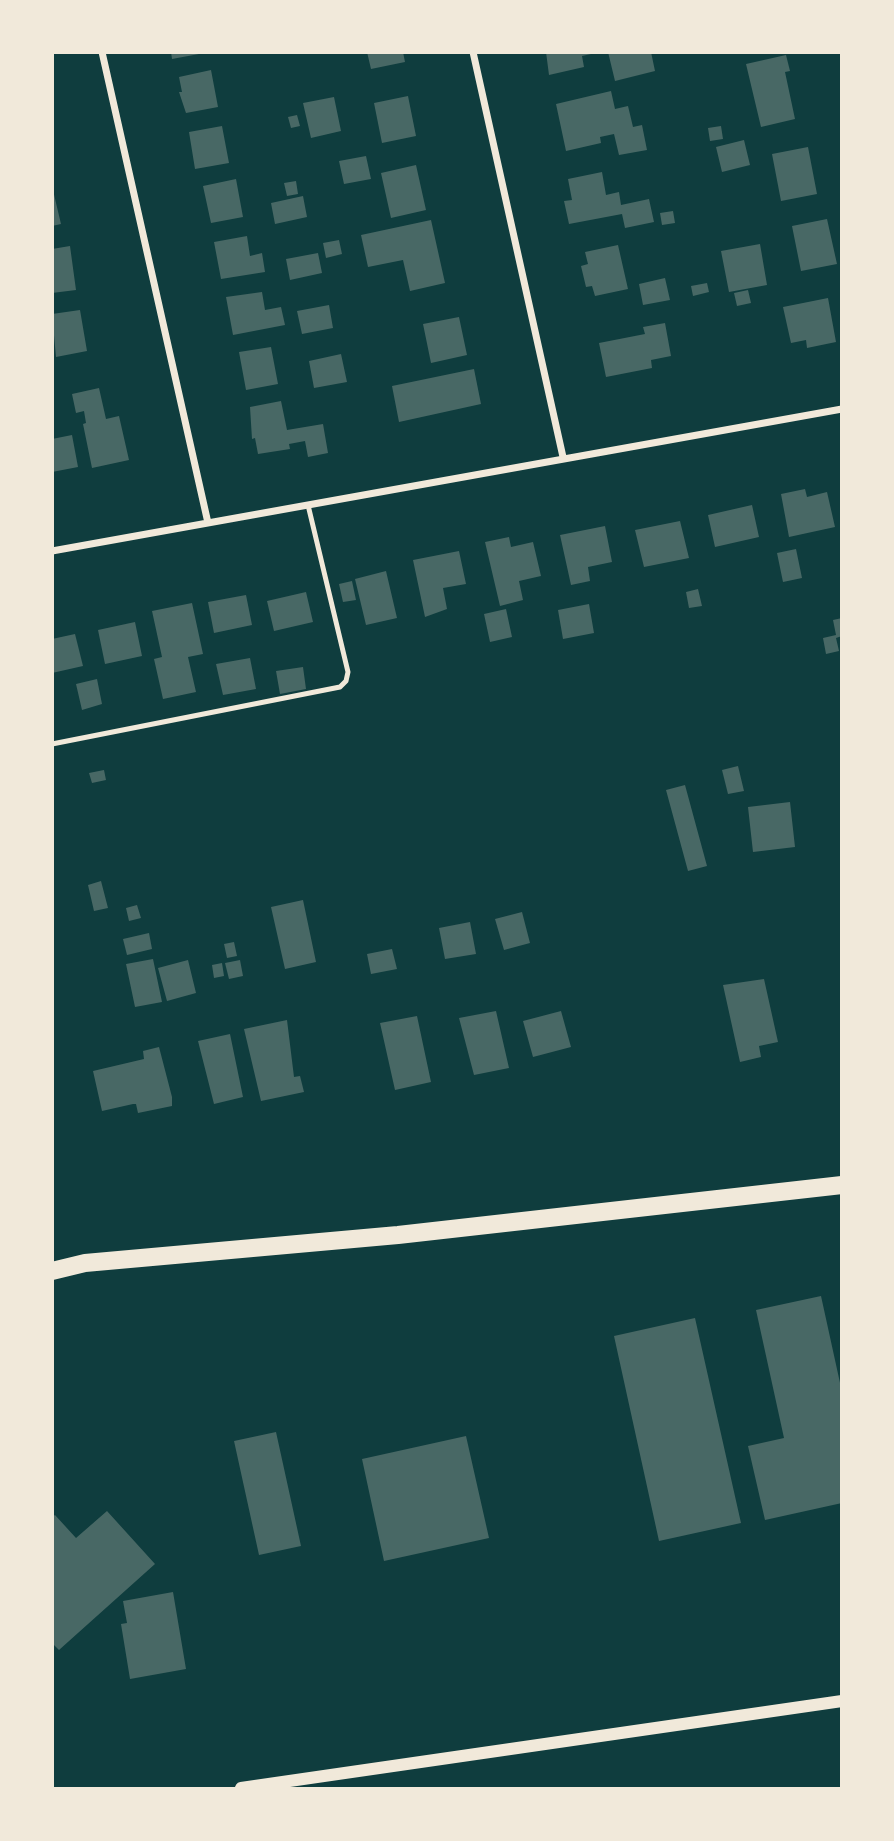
<!DOCTYPE html>
<style>
body{margin:0}
#map{position:relative;width:894px;height:1841px;overflow:hidden;background:#0f3d3e;font-family:Cabin,sans-serif}
canvas{display:block}
.frame{position:absolute;inset:0;border:54px solid #f1e9da;pointer-events:none}
</style>
<div id="map">
<canvas width="894" height="1841"></canvas>
<div class="frame"></div>
</div>
<script>
const g = document.querySelector('canvas').getContext('2d');
g.lineJoin = 'round';
function fillPath(path, color) {
  g.fillStyle = color;
  g.fill(path, 'evenodd');
}
function poly(rows) {
  const path = new Path2D();
  for (const r of rows) {
    path.moveTo(r[0], r[1]);
    for (let i = 2; i < r.length; i += 2) path.lineTo(r[i], r[i + 1]);
  }
  return path;
}
function strokePath(path, color, width, dash) {
  g.strokeStyle = color;
  g.lineWidth = width;
  g.lineCap = dash ? 'butt' : 'round';
  g.setLineDash(dash || []);
  g.stroke(path);
}
fillPath(poly([
 [171,52,198,52,199,54,172,59],
 [367,52,403,52,405,62,371,69],
 [546,52,591,52,591,54,582,56,584,67,549,75],
 [608,52,651,52,655,71,615,81],
 [786,55,790,71,785,72,795,119,761,127,746,64],
 [211,70,218,107,186,113,179,92,182,92,179,77],
 [611,91,615,109,628,106,633,127,642,125,647,150,619,155,614,134,600,137,601,143,566,151,556,104],
 [408,96,416,136,382,143,374,103],
 [334,97,341,131,311,138,303,103],
 [297,115,300,126,291,128,288,117],
 [222,126,229,163,195,169,189,132],
 [721,126,723,139,710,141,708,128],
 [744,140,750,165,722,172,716,147],
 [808,147,817,194,781,201,772,154],
 [366,156,371,179,344,184,339,161],
 [416,165,426,210,391,218,381,173],
 [602,172,606,195,619,192,621,205,649,199,654,222,625,228,622,214,569,224,564,201,572,200,568,179],
 [236,179,243,217,211,223,203,186],
 [296,181,298,194,287,196,284,183],
 [52,186,61,224,52,226],
 [303,196,307,217,275,224,271,203],
 [673,211,675,223,662,225,660,213],
 [827,219,837,264,801,271,792,226],
 [431,220,445,283,410,291,403,260,368,267,361,235],
 [247,236,250,256,262,253,265,272,221,279,214,242],
 [339,240,342,254,326,258,323,243],
 [760,244,767,285,729,292,721,251],
 [618,245,628,289,595,296,592,286,586,287,581,266,588,264,585,252],
 [70,246,76,290,52,293,52,249],
 [318,253,322,273,290,280,286,259],
 [665,278,670,300,643,305,639,284],
 [707,283,709,292,693,296,691,286],
 [748,290,751,303,737,306,734,293],
 [262,292,265,310,281,307,285,325,233,335,226,297],
 [828,298,836,342,807,348,806,340,791,343,783,307],
 [329,305,333,328,302,334,297,311],
 [80,310,87,351,56,357,52,314],
 [459,317,467,355,431,363,423,324],
 [665,323,671,356,651,360,652,368,606,377,599,343,645,334,643,327],
 [271,347,278,384,246,390,239,352],
 [341,354,347,382,314,388,309,361],
 [474,369,481,404,399,422,392,386],
 [99,388,106,419,119,416,129,460,92,468,83,424,86,423,84,411,76,413,72,394],
 [281,401,287,430,323,424,328,453,308,457,305,441,289,444,290,449,258,454,255,438,252,439,250,407],
 [72,435,78,467,52,472,52,439],
 [805,489,807,497,827,492,835,527,789,537,781,494],
 [752,505,759,537,715,547,708,515],
 [680,521,689,558,644,567,635,530],
 [605,526,612,562,588,567,590,581,571,585,560,535],
 [509,537,511,547,533,542,541,576,519,581,523,600,500,606,485,542],
 [796,549,802,578,783,582,777,553],
 [459,551,466,584,443,588,447,609,425,617,413,560],
 [386,571,397,618,366,625,355,579],
 [352,581,356,600,343,602,339,584],
 [698,589,702,606,689,608,686,592],
 [306,592,313,622,274,631,267,601],
 [246,595,252,625,214,633,208,602],
 [192,603,203,654,188,657,196,692,163,699,154,659,162,657,152,611],
 [589,604,594,633,563,639,558,610],
 [506,609,512,637,490,642,484,614],
 [842,618,842,636,836,638,839,651,826,654,823,638,836,635,833,620],
 [135,622,142,656,105,664,98,630],
 [75,634,83,666,52,673,52,639],
 [250,658,256,689,223,695,216,664],
 [303,667,306,689,280,694,276,671],
 [97,679,102,704,82,710,76,684],
 [738,766,744,791,728,794,722,770],
 [104,770,106,780,92,783,89,773],
 [685,785,707,866,688,871,666,790],
 [790,802,795,847,753,852,748,807],
 [101,881,108,908,94,911,88,885],
 [303,900,316,962,285,969,271,907],
 [137,905,141,918,129,921,126,908],
 [522,912,530,943,504,950,495,919],
 [470,922,476,954,445,959,439,928],
 [149,933,152,949,127,955,123,939],
 [234,942,237,956,227,958,224,944],
 [392,949,397,969,371,974,367,954],
 [153,959,162,1002,135,1007,126,964],
 [188,960,196,993,167,1001,158,968],
 [240,960,243,976,229,979,225,963],
 [222,963,224,976,214,978,212,965],
 [764,979,778,1042,759,1046,761,1057,740,1062,723,985],
 [496,1011,509,1068,474,1075,459,1018],
 [561,1011,571,1047,533,1057,523,1021],
 [417,1016,431,1082,395,1090,380,1023],
 [287,1020,294,1077,300,1076,304,1092,261,1101,244,1029],
 [230,1034,243,1097,214,1104,198,1041],
 [159,1047,172,1097,172,1106,138,1113,136,1104,133,1104,102,1111,93,1071,144,1059,143,1051],
 [821,1296,842,1392,842,1503,765,1520,748,1446,784,1438,756,1310],
 [695,1318,741,1523,659,1541,614,1336],
 [276,1432,301,1546,259,1555,234,1441],
 [466,1436,489,1538,384,1561,362,1459],
 [107,1511,155,1564,59,1650,52,1643,52,1517,55,1515,76,1538],
 [173,1592,186,1669,130,1679,121,1624,127,1623,123,1601]
]), '#486865');
strokePath(poly([
 [52,744,340,687,346,681,348,672,308,505]
]), '#f1e9da', 5);
strokePath(poly([
 [102,52,208,523],
 [473,52,563,457],
 [52,551,842,409]
]), '#f1e9da', 7);
strokePath(poly([
 [241,1788,842,1701]
]), '#f1e9da', 12);
strokePath(poly([
 [52,1271,85,1263,398,1235,842,1185]
]), '#f1e9da', 18);
</script>
